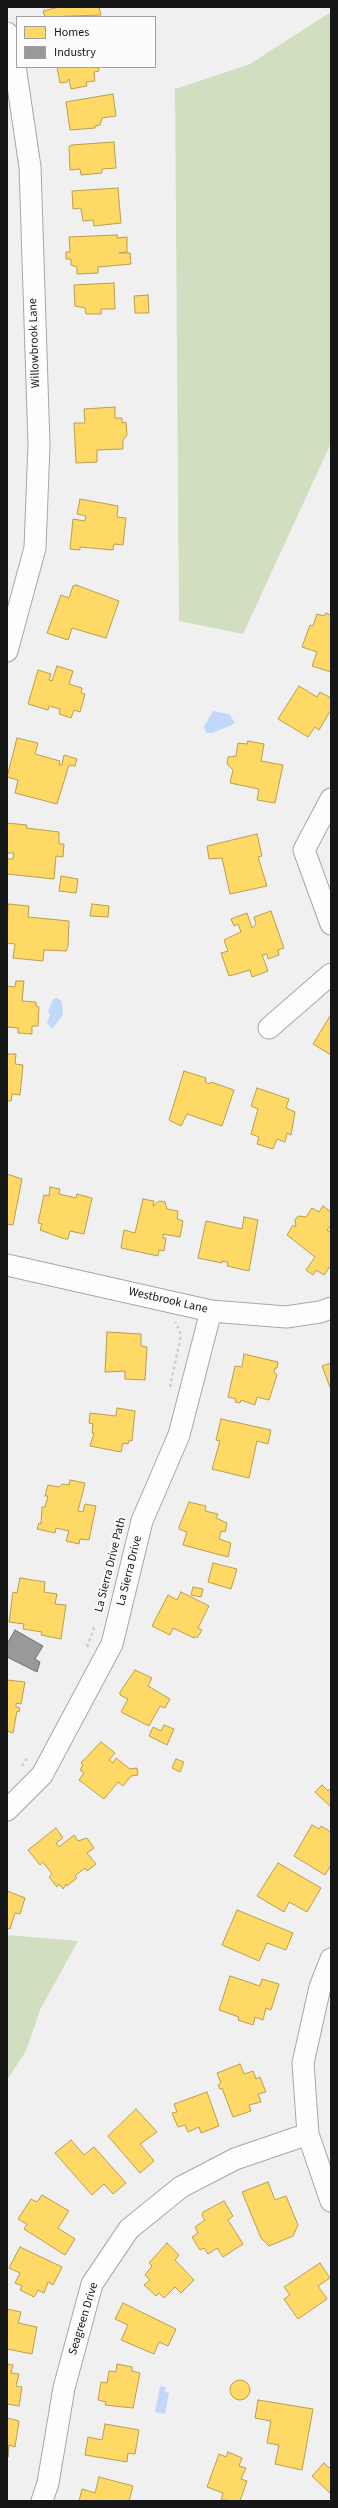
<!DOCTYPE html>
<style>
body{margin:0}
#map{position:relative;width:338px;height:2508px;overflow:hidden;background:#f0f0f0;font-family:"Source Sans 3",sans-serif}
canvas{display:block}
.frame{position:absolute;inset:0;border:8px solid #151616;pointer-events:none}
.legend{position:absolute;left:16px;top:16px;width:140px;height:52px;box-sizing:border-box;background:#fcfcff;border:1px solid #a0a0a2;margin:0;padding:5px 7px;list-style:none;font-size:12px;color:#151616}
.legend li{display:flex;align-items:center;gap:8px;height:20px}
.legend b{width:20px;border:1px solid #a0a0a2}
</style>
<div id="map">
<canvas width="338" height="2508"></canvas>
<div class="frame"></div>
<ul class="legend">
<li><b style="height:11px;background:#ffd966"></b>Homes</li>
<li><b style="height:11px;background:#999"></b>Industry</li>
</ul>
</div>
<script>
const g = document.querySelector('canvas').getContext('2d');
g.lineJoin = 'round';
function fillPath(path, color) {
  g.fillStyle = color;
  g.fill(path, 'evenodd');
}
function poly(rows) {
  const path = new Path2D();
  for (const r of rows) {
    if (r.length === 3) {
      path.moveTo(r[0] + r[2], r[1]);
      path.arc(r[0], r[1], r[2], 0, 2 * Math.PI);
      continue;
    }
    path.moveTo(r[0], r[1]);
    for (let i = 2; i < r.length; i += 2) path.lineTo(r[i], r[i + 1]);
  }
  return path;
}
function strokePath(path, color, width, dash) {
  g.strokeStyle = color;
  g.lineWidth = width;
  g.lineCap = dash ? 'butt' : 'round';
  g.setLineDash(dash || []);
  g.stroke(path);
}
function drawText(font, color, halo, rows, align = 'center') {
  g.font = font + ' "Source Sans 3",sans-serif';
  g.lineWidth = 4;
  g.setLineDash([]);
  g.textBaseline = 'middle';
  g.strokeStyle = halo;
  g.fillStyle = color;
  for (const [text, x, y, turn = 0] of rows) {
    g.save();
    g.translate(x, y);
    g.rotate((+turn || 0) * Math.PI / 180);
    g.textAlign = isNaN(turn) ? turn : align;
    if (halo) g.strokeText(text, 0, 0);
    g.fillText(text, 0, 0);
    g.restore();
  }
}
fillPath(poly([
 [331,12,331,443,243,634,179,621,175,89,250,64],
 [7,1935,78,1941,40,2010,26,2051,7,2080]
]), '#d1dfc0');
fillPath(poly([
 [213,711,229,714,234,721,234,724,212,733,206,733,204,727],
 [58,998,62,1002,63,1015,52,1029,47,1023,50,1015,48,1011,53,999],
 [160,2386,166,2387,165,2392,169,2393,165,2414,155,2412]
]), '#c2d8fa');
const homes = poly([
 [59,7,99,7,101,15,45,17,43,11,59,7],
 [57,67,98,67,99,71,94,72,95,81,86,82,87,86,71,89,69,79,67,82,60,83,57,67],
 [113,94,116,116,102,118,100,125,95,126,95,128,70,130,66,102,113,94],
 [114,142,116,168,102,169,102,173,81,175,80,169,70,170,69,147,71,145,114,142],
 [118,188,121,223,94,226,93,220,83,221,81,208,73,209,72,191,118,188],
 [117,235,117,238,127,237,127,252,119,253,130,253,131,264,98,267,98,273,77,274,77,267,71,265,71,259,66,259,66,252,70,252,69,237,117,235],
 [114,283,115,309,101,309,101,314,86,314,85,308,75,306,74,285,114,283],
 [148,295,149,313,135,313,134,296,148,295],
 [115,407,115,418,122,418,122,423,126,422,127,435,123,440,123,449,97,450,97,462,76,463,74,423,85,423,84,409,115,407],
 [80,499,118,506,117,517,126,518,123,545,114,544,113,550,80,547,80,550,70,549,73,519,85,521,86,516,77,514,80,499],
 [76,585,119,601,106,638,72,628,68,640,47,633,61,595,69,598,73,586,76,585],
 [326,613,331,615,331,672,312,666,317,652,302,647,310,625,313,626,317,614,324,616,326,613],
 [57,666,73,671,69,684,82,688,81,693,85,694,80,712,74,710,71,718,59,714,60,709,49,706,48,710,28,704,38,670,51,674,49,680,52,681,57,666],
 [299,686,317,697,320,692,331,698,331,710,319,730,315,727,308,737,278,719,299,686],
 [17,738,38,743,35,754,60,761,59,765,62,765,64,755,77,759,75,766,69,765,57,804,15,793,18,780,7,777,17,738],
 [248,741,264,744,261,761,283,765,275,803,257,800,259,789,230,783,233,770,227,764,228,757,236,756,238,743,247,744,248,741],
 [7,823,27,825,26,828,59,832,59,844,64,844,63,857,56,856,54,879,7,874,7,859,13,859,14,853,7,853,7,823],
 [257,834,262,856,258,857,267,886,230,894,222,858,209,859,207,846,257,834],
 [61,876,78,879,76,893,59,891,61,876],
 [8,904,29,906,28,917,69,921,68,946,66,951,44,950,43,961,13,958,15,944,7,943,8,904],
 [92,904,109,906,108,917,90,916,92,904],
 [271,911,284,948,278,950,279,955,268,959,267,954,262,955,268,971,252,977,250,970,229,976,221,953,228,951,224,940,241,932,238,924,234,926,231,919,247,913,252,928,256,924,254,917,271,911],
 [16,981,24,981,22,1001,36,1002,36,1006,39,1007,38,1026,32,1026,32,1034,18,1033,18,1028,7,1027,7,986,15,987,16,981],
 [330,1016,331,1017,331,1055,313,1044,330,1016],
 [7,1054,16,1054,15,1064,23,1065,20,1095,12,1094,11,1101,7,1101,7,1054],
 [184,1071,206,1078,205,1082,210,1084,211,1082,234,1090,222,1126,187,1114,181,1126,169,1120,184,1071],
 [257,1088,289,1099,286,1108,295,1112,291,1135,287,1133,285,1142,277,1139,273,1149,257,1144,259,1137,251,1134,258,1109,251,1106,257,1088],
 [7,1174,22,1179,13,1225,7,1224,7,1174],
 [50,1187,60,1189,59,1194,76,1198,77,1194,92,1198,84,1234,70,1231,68,1239,65,1239,40,1230,42,1224,38,1223,44,1195,49,1196,50,1187],
 [143,1199,154,1201,153,1206,159,1201,165,1202,167,1209,178,1211,177,1219,183,1221,180,1237,163,1234,163,1238,166,1238,164,1251,159,1250,158,1256,121,1248,124,1230,135,1233,143,1199],
 [323,1206,331,1212,331,1225,327,1230,331,1232,331,1265,324,1275,316,1270,313,1275,306,1270,315,1257,287,1235,293,1225,296,1227,295,1220,298,1216,306,1217,312,1208,319,1212,323,1206],
 [244,1217,258,1220,249,1271,227,1266,228,1262,222,1261,222,1263,198,1258,206,1221,242,1229,244,1217],
 [107,1332,141,1334,141,1346,147,1347,145,1380,125,1379,125,1371,105,1372,107,1332],
 [244,1354,278,1362,277,1368,275,1368,274,1372,277,1375,269,1400,257,1397,255,1405,241,1400,240,1403,235,1402,236,1399,228,1397,235,1366,242,1367,244,1354],
 [331,1363,331,1390,322,1366,331,1363],
 [117,1408,135,1411,132,1441,129,1440,128,1444,123,1443,121,1452,90,1446,94,1433,92,1433,93,1424,89,1423,90,1413,116,1416,117,1408],
 [221,1419,271,1430,268,1444,257,1441,249,1478,212,1469,220,1441,216,1440,221,1419],
 [70,1480,85,1483,78,1511,83,1512,85,1504,96,1506,89,1540,80,1539,79,1544,66,1541,69,1531,56,1528,55,1533,37,1529,39,1523,41,1524,42,1507,45,1507,48,1496,45,1496,48,1485,59,1487,62,1484,69,1485,70,1480],
 [189,1502,206,1506,205,1511,218,1514,216,1518,227,1523,225,1532,221,1531,219,1539,231,1543,228,1557,183,1545,187,1532,179,1529,179,1527,189,1502],
 [213,1563,237,1569,231,1589,208,1582,213,1563],
 [20,1578,45,1582,44,1592,57,1594,55,1604,66,1605,61,1639,41,1635,42,1632,23,1629,24,1624,9,1622,13,1592,17,1593,20,1578],
 [193,1587,203,1589,201,1597,191,1595,193,1587],
 [181,1592,209,1606,198,1628,202,1630,197,1638,195,1636,194,1638,173,1628,170,1635,152,1626,168,1595,177,1600,181,1592],
 [135,1670,152,1678,148,1686,170,1699,165,1708,160,1706,149,1726,121,1712,128,1699,120,1695,120,1692,135,1670],
 [7,1680,25,1682,21,1704,16,1703,16,1707,20,1708,19,1712,17,1711,13,1733,7,1731,7,1680],
 [164,1725,174,1729,167,1745,149,1736,153,1727,161,1731,164,1725],
 [101,1742,115,1753,109,1760,113,1763,116,1758,130,1769,137,1768,138,1775,131,1776,123,1786,118,1782,104,1799,79,1780,84,1773,80,1770,83,1765,81,1763,101,1742],
 [176,1759,184,1762,180,1772,172,1768,176,1759],
 [322,1785,328,1791,331,1788,331,1807,315,1792,322,1785],
 [312,1825,319,1829,321,1826,331,1832,331,1865,325,1875,294,1856,312,1825],
 [56,1828,63,1838,56,1843,59,1847,74,1835,78,1841,87,1838,94,1848,87,1853,96,1864,87,1871,85,1868,75,1876,77,1878,67,1886,66,1884,63,1889,59,1884,57,1887,49,1877,52,1874,43,1862,40,1865,28,1850,56,1828],
 [278,1863,321,1888,307,1912,289,1902,284,1912,257,1896,278,1863],
 [7,1891,25,1898,20,1914,15,1913,10,1929,7,1928,7,1891],
 [237,1910,293,1933,286,1950,267,1943,259,1961,222,1945,237,1910],
 [230,1976,260,1986,262,1979,279,1984,271,2010,266,2008,263,2020,255,2017,253,2025,238,2020,239,2017,219,2010,230,1976],
 [240,2064,244,2074,253,2071,256,2079,260,2077,266,2092,258,2094,261,2102,249,2105,251,2111,233,2117,222,2088,220,2089,218,2085,221,2083,217,2073,240,2064],
 [207,2092,219,2126,201,2133,199,2127,188,2132,185,2125,178,2127,172,2113,177,2112,174,2104,207,2092],
 [136,2109,157,2132,140,2144,154,2161,140,2173,108,2136,136,2109],
 [71,2140,84,2155,94,2147,126,2183,113,2194,104,2184,92,2195,55,2153,71,2140],
 [268,2182,275,2200,286,2196,298,2225,293,2236,269,2246,261,2238,242,2192,268,2182],
 [42,2195,69,2211,58,2228,75,2239,65,2255,24,2229,27,2224,18,2219,31,2199,37,2202,42,2195],
 [224,2201,233,2216,228,2220,243,2244,223,2257,217,2248,208,2254,204,2248,200,2250,192,2237,198,2233,195,2227,205,2220,202,2216,203,2212,224,2201],
 [167,2243,179,2255,175,2260,194,2280,181,2293,175,2287,164,2298,159,2293,156,2296,144,2285,150,2280,145,2275,152,2266,149,2263,167,2243],
 [20,2247,62,2267,53,2285,48,2282,44,2293,38,2290,34,2297,20,2290,22,2286,15,2283,20,2273,9,2268,20,2247],
 [320,2263,330,2278,318,2286,327,2299,298,2319,284,2299,290,2295,284,2287,320,2263],
 [123,2303,176,2329,168,2346,159,2342,154,2354,121,2340,128,2325,115,2319,123,2303],
 [7,2309,21,2312,18,2323,37,2327,32,2354,7,2349,7,2309],
 [7,2364,13,2365,11,2373,19,2374,16,2386,22,2387,19,2406,7,2404,7,2364],
 [117,2364,132,2367,132,2371,140,2373,133,2408,105,2405,106,2402,98,2400,101,2382,107,2383,109,2371,116,2372,117,2364],
 [240,2390,10],
 [258,2400,313,2409,302,2470,275,2464,279,2445,267,2443,271,2421,255,2418,258,2400],
 [7,2418,19,2421,15,2447,9,2445,8,2457,7,2418],
 [105,2424,139,2430,135,2454,128,2453,127,2462,85,2455,88,2437,102,2440,105,2424],
 [228,2452,242,2458,239,2466,246,2468,241,2479,247,2481,240,2501,221,2500,223,2493,207,2487,219,2454,226,2457,228,2452],
 [324,2463,329,2468,331,2466,331,2494,312,2476,324,2463],
 [99,2477,133,2486,129,2501,79,2501,82,2489,95,2493,99,2477]
]);
fillPath(homes, '#ffd966');
strokePath(homes, '#b99e4e', 1);
const industry = poly([
 [15,1630,43,1646,35,1659,40,1662,37,1672,7,1657,7,1644,15,1630]
]);
fillPath(industry, '#999');
strokePath(industry, '#717272', 1);
const minor = poly([
 [7,33,14,59,30,167,39,445,35,548,7,651],
 [331,799,304,850,331,924],
 [269,1028,331,974],
 [7,1265,211,1311,286,1317,320,1312,331,1308],
 [7,1810,42,1775,112,1644,142,1521,179,1435,211,1311],
 [331,1959,320,1987,303,2063,308,2134,331,2201],
 [42,2501,48,2483,64,2388,92,2284,129,2229,181,2187,235,2159,308,2134]
]);
strokePath(minor, '#a7a7a7', 23);
strokePath(poly([
 [170,1387,180,1340,180,1331,175,1322],
 [111,1560,120,1526],
 [87,1647,95,1625],
 [22,1766,28,1757]
]), '#cececf', 2.5, [3, 3]);
strokePath(minor, '#fdfdfd', 21);
drawText('12px', '#151616', '#fcfcff', [
 ["Willowbrook Lane",35,343,-92],
 ["Westbrook Lane",168,1301,13],
 ["La Sierra Drive Path",111,1565,-76],
 ["La Sierra Drive",130,1571,-76],
 ["Seagreen Drive",84,2319,-73]
]);
</script>
